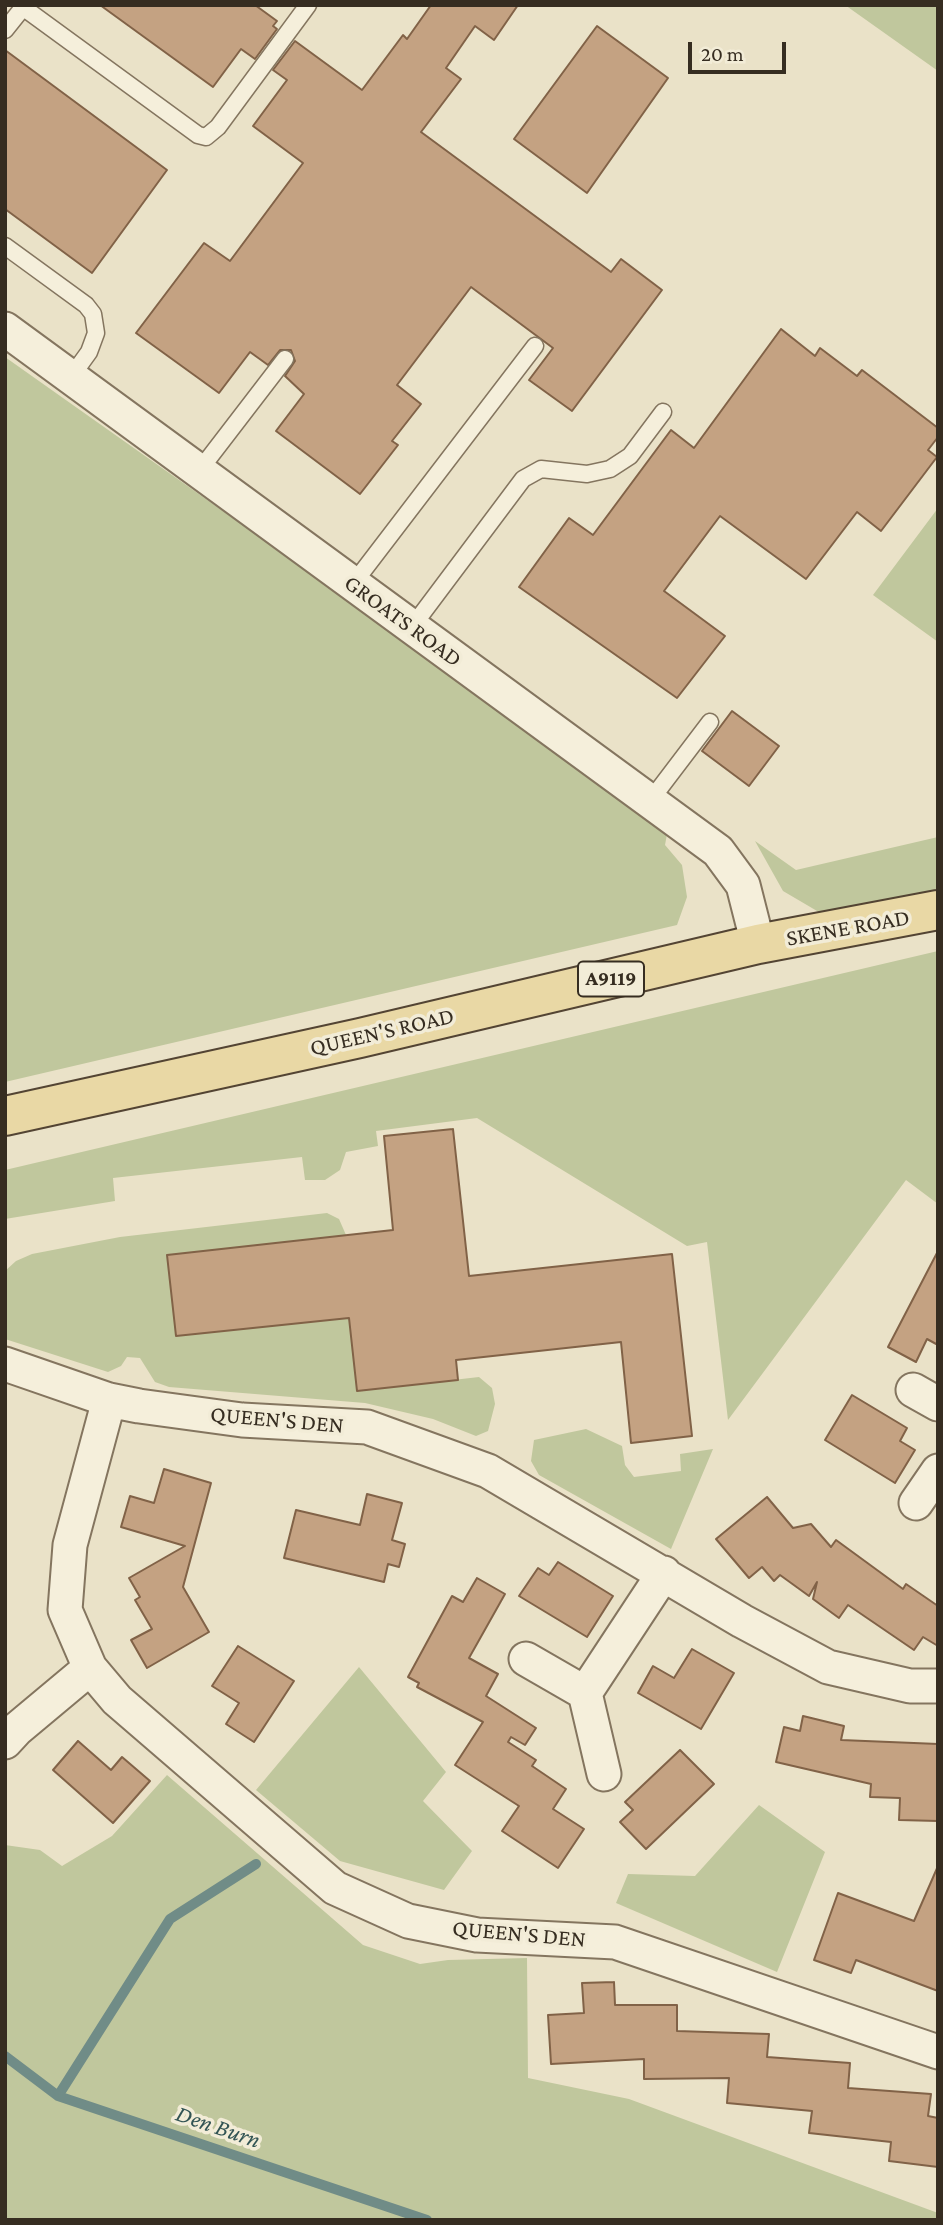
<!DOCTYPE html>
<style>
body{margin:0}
#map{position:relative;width:943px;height:2225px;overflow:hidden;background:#eae2c8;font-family:"Crimson Pro",serif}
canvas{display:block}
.frame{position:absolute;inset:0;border:7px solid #362d21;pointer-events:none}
.scale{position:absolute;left:688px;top:42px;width:98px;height:32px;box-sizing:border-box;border:4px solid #362d21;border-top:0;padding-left:9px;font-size:21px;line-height:24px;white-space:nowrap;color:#362d21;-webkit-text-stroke:5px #f2ecd7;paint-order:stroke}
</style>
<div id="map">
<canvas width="943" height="2225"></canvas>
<div class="frame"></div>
<div class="scale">20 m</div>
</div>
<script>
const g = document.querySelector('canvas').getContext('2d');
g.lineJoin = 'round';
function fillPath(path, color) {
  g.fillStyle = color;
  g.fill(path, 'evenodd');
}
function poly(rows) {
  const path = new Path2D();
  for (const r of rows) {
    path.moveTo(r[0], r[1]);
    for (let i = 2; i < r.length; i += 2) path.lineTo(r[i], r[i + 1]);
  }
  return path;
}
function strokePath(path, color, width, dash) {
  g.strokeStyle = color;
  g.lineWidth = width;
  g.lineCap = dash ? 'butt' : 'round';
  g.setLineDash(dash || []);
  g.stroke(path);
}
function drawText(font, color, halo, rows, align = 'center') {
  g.font = font + ' "Crimson Pro",serif';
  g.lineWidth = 7;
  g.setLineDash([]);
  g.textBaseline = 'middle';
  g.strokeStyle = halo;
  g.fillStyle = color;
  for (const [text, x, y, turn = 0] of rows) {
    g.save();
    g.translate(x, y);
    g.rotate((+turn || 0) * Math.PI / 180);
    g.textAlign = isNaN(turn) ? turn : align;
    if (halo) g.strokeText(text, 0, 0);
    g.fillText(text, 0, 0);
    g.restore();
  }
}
fillPath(poly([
 [845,5,938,5,938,71],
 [5,357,554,745,552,750,555,746,667,834,665,845,682,865,687,897,677,925,5,1082],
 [938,508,938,642,873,595],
 [938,837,938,892,829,918,783,891,755,841,796,870],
 [938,951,938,1204,906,1180,728,1420,707,1242,687,1246,477,1118,376,1131,378,1146,346,1152,340,1170,325,1180,305,1180,302,1157,113,1178,115,1201,5,1219,5,1170],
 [327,1213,339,1219,346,1235,167,1255,176,1336,349,1318,357,1391,479,1377,492,1388,495,1404,488,1431,476,1436,433,1419,365,1403,169,1387,155,1382,140,1358,127,1357,121,1366,108,1372,5,1339,5,1271,16,1261,32,1254,120,1237],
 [586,1429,622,1446,625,1465,634,1477,681,1471,680,1454,713,1449,671,1549,539,1475,531,1461,534,1440],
 [359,1667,446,1772,423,1801,472,1851,444,1890,340,1861,256,1790],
 [167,1775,363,1945,420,1964,448,1960,527,1958,528,2078,629,2099,938,2213,938,2220,5,2220,5,1845,40,1850,62,1866,112,1836],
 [759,1805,825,1852,777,1972,616,1903,628,1874,695,1876]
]), '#c0c79d');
strokePath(poly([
 [5,2056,58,2096,427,2220],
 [58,2096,170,1919,256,1864]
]), '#708c87', 10);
const building = poly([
 [100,5,255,5,277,21,273,26,277,29,255,59,241,49,213,87,100,5],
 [431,5,518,5,494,40,475,26,446,68,461,79,421,132,611,272,621,259,662,290,572,411,529,380,553,348,471,287,397,385,421,404,392,441,398,445,360,494,276,431,304,394,285,376,295,361,291,350,280,350,268,365,250,352,219,393,136,333,204,243,230,261,303,163,253,126,287,80,273,70,295,41,362,90,403,35,407,39,431,5],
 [597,26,668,78,587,193,514,139,597,26],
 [5,50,167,170,92,273,5,209,5,50],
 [781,329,815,356,820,348,857,376,862,370,938,428,938,437,928,450,937,457,881,531,857,512,806,579,720,516,664,591,725,636,677,698,519,587,569,518,593,535,671,430,694,448,781,329],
 [732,711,779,746,749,786,702,751,732,711],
 [453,1129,469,1276,672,1254,692,1436,631,1443,621,1342,456,1360,458,1380,357,1391,349,1318,176,1336,167,1255,393,1230,384,1136,453,1129],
 [938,1251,938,1345,927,1339,916,1362,888,1347,938,1251],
 [852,1395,907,1428,900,1441,915,1450,895,1483,825,1440,852,1395],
 [164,1469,211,1483,183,1587,209,1632,147,1668,131,1640,152,1629,135,1600,140,1597,129,1578,185,1546,121,1527,130,1496,154,1503,164,1469],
 [367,1494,402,1503,392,1540,405,1544,399,1567,388,1564,384,1582,284,1558,296,1510,360,1525,367,1494],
 [767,1497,793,1528,811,1524,831,1547,836,1540,903,1589,906,1584,938,1606,938,1646,923,1637,914,1650,848,1605,839,1618,813,1599,817,1582,809,1596,780,1575,774,1581,762,1567,749,1578,716,1539,767,1497],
 [558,1562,613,1596,587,1637,519,1596,538,1568,549,1575,558,1562],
 [477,1578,505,1594,469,1658,498,1674,486,1696,536,1728,525,1745,511,1737,508,1742,536,1760,532,1766,566,1789,553,1809,584,1829,558,1868,502,1831,519,1806,455,1765,483,1722,417,1687,419,1683,408,1677,452,1596,463,1602,477,1578],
 [238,1646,294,1681,254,1742,226,1724,239,1703,212,1686,238,1646],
 [692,1649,734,1673,701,1729,638,1693,653,1666,674,1678,692,1649],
 [803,1716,844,1726,841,1740,938,1744,938,1821,899,1820,900,1798,870,1797,871,1784,776,1762,784,1727,800,1731,803,1716],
 [78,1741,111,1770,122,1757,150,1781,113,1823,53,1770,78,1741],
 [680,1750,714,1784,646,1849,620,1822,633,1810,625,1802,680,1750],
 [938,1866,938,1991,856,1960,851,1973,814,1960,838,1893,914,1921,938,1866],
 [614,1982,615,2005,677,2005,677,2031,769,2034,767,2057,850,2063,848,2088,931,2094,928,2116,938,2118,938,2167,889,2161,891,2142,809,2133,812,2111,727,2103,729,2078,644,2079,644,2059,551,2064,548,2015,584,2013,582,1983,614,1982]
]);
fillPath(building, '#c4a282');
strokePath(building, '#816247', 2);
const lane = poly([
 [24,8,198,135,206,137,218,127,308,5],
 [5,30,25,5],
 [5,246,86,305,93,314,96,333,89,352,71,377],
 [199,471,285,359],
 [353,584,535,346],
 [412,627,523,479,541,469,587,474,610,469,630,456,663,412],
 [650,801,710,722]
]);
const street = poly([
 [5,329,718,851,743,885,758,944],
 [5,1364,109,1400,139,1406,242,1420,367,1427,488,1471,742,1621,828,1667,910,1686,938,1686],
 [913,1390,938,1404],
 [109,1400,70,1545,65,1610,90,1668,117,1700,335,1888,408,1921,477,1935,615,1942,938,2052],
 [916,1503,938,1471],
 [526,1659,585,1693],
 [5,1742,17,1729,90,1668],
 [604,1774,585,1693,664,1573]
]);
const primary = poly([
 [5,1116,360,1038,758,944,938,910]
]);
strokePath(lane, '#84755f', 19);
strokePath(street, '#84755f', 37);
strokePath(primary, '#534433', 42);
strokePath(lane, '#f5efdb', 16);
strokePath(street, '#f5efdb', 33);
strokePath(primary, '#e9d8a5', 38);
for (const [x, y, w] of [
 [611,979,66]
]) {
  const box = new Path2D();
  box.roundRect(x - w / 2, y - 17.5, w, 35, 5);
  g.fillStyle = '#f2ecd7';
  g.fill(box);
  strokePath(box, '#362d21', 2);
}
drawText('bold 21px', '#362d21', null, [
 ["A9119",611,979]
]);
drawText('23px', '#362d21', '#f2ecd7', [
 ["GROATS ROAD",403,621,36],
 ["SKENE ROAD",848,928,-10],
 ["QUEEN'S ROAD",382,1032,-13],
 ["QUEEN'S DEN",277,1420,5],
 ["QUEEN'S DEN",519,1934,5]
]);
drawText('italic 24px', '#325454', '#f2ecd7', [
 ["Den Burn",218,2127,19]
]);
</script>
